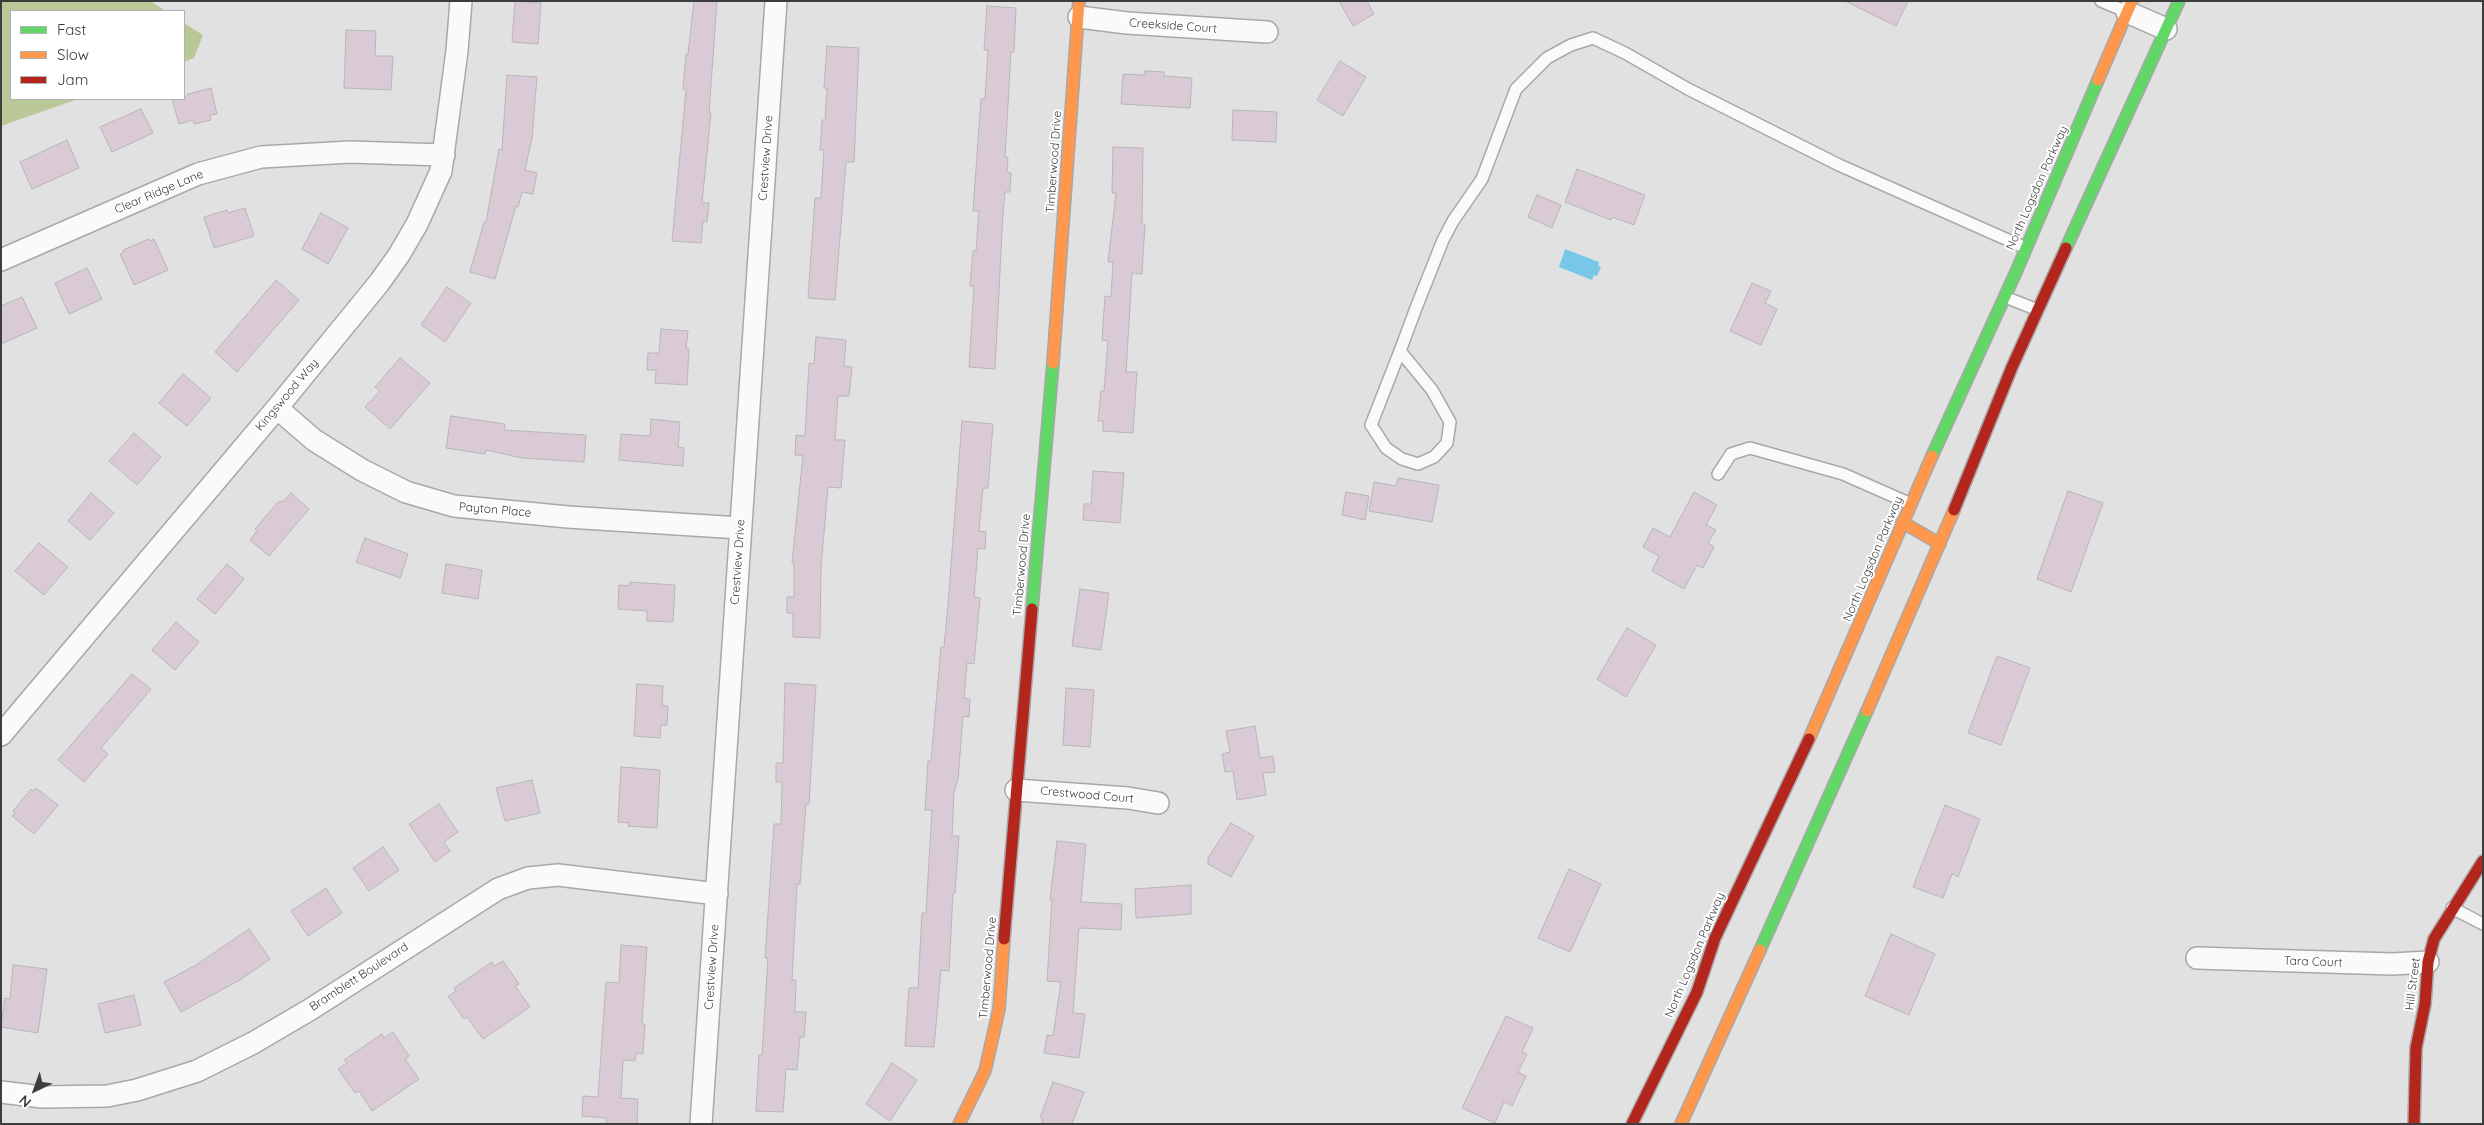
<!DOCTYPE html>
<style>
body{margin:0}
#map{position:relative;width:2484px;height:1125px;overflow:hidden;background:#e1e1e2;font-family:Quicksand,sans-serif}
canvas{display:block}
.frame{position:absolute;inset:0;border:2px solid #3d3d3d;pointer-events:none}
.legend{position:absolute;left:10px;top:10px;width:175px;height:90px;box-sizing:border-box;background:#fff;border:1px solid #b1b1b1;margin:0;padding:6px 9px;list-style:none;font-size:15px;color:#3d3d3d}
.legend li{display:flex;align-items:center;gap:10px;height:25px}
.legend b{width:25px;border:1px solid #b1b1b1}
.north{position:absolute;left:10px;top:1065px;width:50px;height:50px;-webkit-text-stroke:4px #fff;paint-order:stroke;rotate:222deg;font-size:14px;font-weight:700;line-height:20px;text-align:center;color:#3d3d3d}
.north::after{content:'';display:block;margin:auto;width:18px;height:22px;background:#3d3d3d;clip-path:polygon(50% 0,100% 100%,50% 72%,0 100%)}
</style>
<div id="map">
<canvas width="2484" height="1125"></canvas>
<div class="frame"></div>
<ul class="legend">
<li><b style="height:6px;background:#63d668"></b>Fast</li>
<li><b style="height:6px;background:#ff974d"></b>Slow</li>
<li><b style="height:6px;background:#b3261e"></b>Jam</li>
</ul>
<div class="north">N</div>
</div>
<script>
const g = document.querySelector('canvas').getContext('2d');
g.lineJoin = 'round';
function fillPath(path, color) {
  g.fillStyle = color;
  g.fill(path, 'evenodd');
}
function poly(rows) {
  const path = new Path2D();
  for (const r of rows) {
    path.moveTo(r[0], r[1]);
    for (let i = 2; i < r.length; i += 2) path.lineTo(r[i], r[i + 1]);
  }
  return path;
}
function strokePath(path, color, width, dash) {
  g.strokeStyle = color;
  g.lineWidth = width;
  g.lineCap = dash ? 'butt' : 'round';
  g.setLineDash(dash || []);
  g.stroke(path);
}
function drawText(font, color, halo, rows, align = 'center') {
  g.font = font + ' Quicksand,sans-serif';
  g.lineWidth = 4;
  g.setLineDash([]);
  g.textBaseline = 'middle';
  g.strokeStyle = halo;
  g.fillStyle = color;
  for (const [text, x, y, turn = 0] of rows) {
    g.save();
    g.translate(x, y);
    g.rotate((+turn || 0) * Math.PI / 180);
    g.textAlign = isNaN(turn) ? turn : align;
    if (halo) g.strokeText(text, 0, 0);
    g.fillText(text, 0, 0);
    g.restore();
  }
}
fillPath(poly([
 [1,1,150,1,166,11,11,11,11,99,78,99,1,126],
 [184,23,203,35,194,58,184,62]
]), '#b9c896');
fillPath(poly([
 [1565,249,1599,262,1598,266,1601,267,1597,276,1594,275,1592,280,1559,267]
]), '#77c7e9');
const building = poly([
 [515,1,541,3,538,44,512,42,515,1],
 [694,1,717,1,709,113,711,113,702,203,709,203,707,222,703,221,701,243,672,241,686,90,683,89,686,54,688,54,694,1],
 [1339,1,1367,1,1374,14,1353,26,1339,1],
 [1845,1,1908,1,1896,26,1845,1],
 [987,6,1016,8,1014,52,1011,52,1005,157,1008,158,1007,172,1011,173,1010,192,1005,192,1003,213,995,369,969,367,974,286,970,286,973,251,976,251,979,211,973,211,981,99,985,99,988,50,984,50,987,6],
 [346,30,376,31,375,56,393,56,391,90,344,88,346,30],
 [827,46,859,48,854,162,846,162,835,300,808,298,815,198,821,198,824,150,820,150,822,120,825,120,827,88,824,88,827,46],
 [1340,61,1366,77,1343,116,1317,100,1340,61],
 [1145,71,1164,72,1164,76,1192,78,1190,108,1121,104,1123,74,1145,75,1145,71],
 [507,75,537,77,532,138,525,170,537,173,533,194,522,192,518,207,516,206,495,279,470,272,484,222,486,222,499,149,502,150,507,75],
 [211,88,217,114,210,115,211,120,194,124,193,120,179,124,172,99,184,99,188,94,211,88],
 [141,109,153,133,112,152,100,127,141,109],
 [1233,110,1277,112,1276,142,1232,140,1233,110],
 [67,140,79,168,32,189,20,162,67,140],
 [1113,147,1143,148,1142,224,1145,224,1142,274,1132,273,1126,372,1137,372,1133,433,1103,431,1103,421,1098,421,1101,391,1104,391,1108,341,1102,340,1105,296,1111,297,1113,262,1108,262,1116,193,1112,193,1113,147],
 [1577,169,1645,195,1634,225,1612,217,1611,220,1565,202,1577,169],
 [1537,195,1561,205,1552,228,1528,217,1537,195],
 [245,208,254,236,214,248,204,217,227,210,228,213,245,208],
 [321,213,348,228,328,264,302,249,321,213],
 [149,239,150,241,154,239,168,270,134,285,120,254,124,252,123,250,149,239],
 [87,268,102,299,69,314,55,283,87,268],
 [276,280,299,300,237,372,215,352,276,280],
 [1752,283,1771,291,1765,303,1777,309,1761,345,1730,331,1752,283],
 [447,287,471,303,445,342,421,325,447,287],
 [22,297,37,328,1,344,1,306,22,297],
 [661,329,688,331,686,348,689,349,687,385,655,383,656,370,647,370,648,353,659,353,661,329],
 [816,337,846,340,844,366,852,367,849,396,838,396,835,440,845,440,841,488,828,487,821,567,820,638,793,637,793,613,787,613,787,597,794,597,794,563,792,563,803,455,795,455,796,435,805,436,809,363,814,364,816,337],
 [400,358,430,383,390,429,365,407,380,391,375,387,400,358],
 [183,374,211,398,187,426,159,403,183,374],
 [451,416,505,424,504,430,586,435,584,462,522,458,486,450,485,454,446,448,451,416],
 [651,419,680,422,678,447,684,448,683,466,619,460,621,434,650,436,651,419],
 [962,421,993,424,988,488,983,488,979,531,986,532,985,549,978,548,974,597,980,598,974,664,967,663,964,698,970,699,969,717,963,716,958,779,954,792,952,836,959,836,955,893,953,893,949,971,941,970,934,1047,905,1046,909,988,918,988,922,913,926,913,932,810,925,810,928,761,931,761,941,647,944,647,948,604,962,421],
 [134,433,161,457,137,485,109,461,134,433],
 [1093,471,1124,473,1120,523,1083,520,1084,504,1091,504,1093,471],
 [1398,478,1439,485,1432,522,1369,511,1374,482,1396,486,1398,478],
 [2068,491,2103,503,2071,592,2037,579,2068,491],
 [1346,492,1369,496,1365,520,1342,515,1346,492],
 [1694,492,1717,505,1706,525,1716,530,1708,543,1714,547,1703,568,1697,565,1684,589,1652,571,1659,556,1643,547,1653,528,1670,537,1694,492],
 [91,493,114,513,90,540,68,521,91,493],
 [291,493,309,509,269,556,250,540,257,531,255,529,278,502,284,501,291,493],
 [365,538,408,554,400,578,356,562,365,538],
 [39,543,68,567,44,595,15,571,39,543],
 [227,564,244,579,215,614,197,599,227,564],
 [446,564,482,570,478,599,442,593,446,564],
 [630,582,675,585,673,622,647,621,647,611,618,609,619,585,630,586,630,582],
 [1080,589,1109,593,1101,650,1072,646,1080,589],
 [176,622,199,642,175,670,152,650,176,622],
 [1627,628,1656,645,1626,697,1597,679,1627,628],
 [1997,656,2030,668,2001,745,1968,733,1997,656],
 [132,674,151,689,101,748,108,754,84,782,58,760,132,674],
 [785,683,816,685,809,804,806,804,800,884,797,884,792,980,796,980,795,1012,806,1012,804,1037,800,1037,797,1070,786,1069,783,1112,756,1111,759,1055,762,1055,768,958,765,958,774,824,781,824,782,782,776,782,776,763,783,763,785,683],
 [637,684,663,686,662,706,668,706,667,725,661,725,660,738,634,736,637,684],
 [1066,688,1094,690,1090,747,1063,745,1066,688],
 [1255,726,1260,758,1273,756,1275,772,1263,773,1266,795,1237,800,1233,771,1225,772,1222,754,1230,752,1226,731,1255,726],
 [621,767,660,770,657,828,628,826,629,823,618,822,621,767],
 [532,780,540,813,505,821,496,788,532,780],
 [36,788,58,805,34,834,12,816,15,813,13,811,31,789,33,791,36,788],
 [439,804,458,832,444,842,450,851,435,862,409,824,439,804],
 [1945,805,1980,819,1958,877,1952,874,1943,898,1913,887,1945,805],
 [1231,823,1254,836,1231,877,1208,864,1208,858,1231,823],
 [1057,841,1086,844,1081,902,1122,904,1121,930,1079,928,1073,1013,1085,1014,1079,1058,1044,1053,1047,1035,1053,1036,1061,982,1047,981,1052,900,1050,900,1057,841],
 [383,847,399,870,369,891,353,868,383,847],
 [1569,869,1601,884,1570,952,1538,938,1569,869],
 [1191,885,1191,914,1136,918,1135,889,1191,885],
 [326,888,342,913,308,936,291,911,326,888],
 [249,929,270,959,240,980,181,1012,164,982,196,965,249,929],
 [1891,934,1935,954,1909,1015,1865,996,1891,934],
 [621,945,647,947,642,1024,645,1024,643,1054,636,1053,635,1061,623,1060,621,1098,638,1099,637,1124,606,1124,606,1118,582,1116,583,1096,598,1097,606,982,619,983,621,945],
 [503,961,519,984,515,986,530,1007,483,1039,467,1017,464,1019,448,996,456,991,454,988,492,962,494,966,503,961],
 [13,965,47,969,38,1033,1,1027,5,998,10,999,13,965],
 [134,995,141,1025,105,1033,98,1004,134,995],
 [1506,1016,1533,1028,1522,1052,1527,1054,1518,1072,1526,1076,1512,1106,1504,1102,1495,1123,1462,1108,1506,1016],
 [393,1032,409,1056,405,1059,419,1079,372,1111,359,1091,355,1093,338,1069,347,1063,344,1060,382,1034,384,1038,393,1032],
 [892,1063,917,1080,890,1121,866,1104,892,1063],
 [1053,1082,1084,1092,1072,1124,1041,1124,1043,1119,1040,1118,1053,1082]
]);
fillPath(building, '#dacad6');
strokePath(building, '#b6b6b7', 1);
const lane = poly([
 [2101,1,2127,12],
 [2005,297,2038,310],
 [1400,351,1432,390,1450,422,1447,443,1434,457,1418,464,1402,459,1386,448,1371,425,1400,351,1416,308,1443,240,1453,221,1482,179,1516,89,1547,58,1571,45,1593,38,1625,53,1688,89,1839,165,2026,248],
 [1718,474,1731,454,1750,448,1843,474,1911,504],
 [2452,908,2483,924]
]);
const street = poly([
 [2127,12,2166,29],
 [1079,17,1127,23,1267,32],
 [1,260,198,174,261,157,350,152,444,155],
 [277,408,314,440,362,470,406,492,454,506,568,517,740,528],
 [1,735,277,408,379,283,399,255,417,224,441,171,457,51,461,1],
 [1016,790,1128,798,1158,803],
 [2197,958,2392,964,2428,962],
 [1,1092,42,1097,107,1096,137,1090,197,1071,253,1043,311,1009,498,889,528,878,558,875,717,894],
 [701,1124,776,1]
]);
const fast = poly([
 [2066,248,2179,1],
 [1932,456,2016,272,2098,80],
 [1032,609,1053,363],
 [1760,950,1867,711]
]);
const slow = poly([
 [2098,80,2132,1],
 [1053,363,1079,1],
 [1902,522,1940,544],
 [1867,711,1954,510],
 [1809,739,1932,456],
 [959,1124,985,1071,999,1009,1004,939],
 [1681,1124,1760,950]
]);
const jam = poly([
 [1954,510,2012,367,2066,248],
 [1004,939,1032,609],
 [1632,1124,1697,992,1715,938,1809,739],
 [2414,1124,2416,1048,2425,1004,2428,962,2434,939,2483,861]
]);
strokePath(lane, '#a8a8a9', 14);
strokePath(street, '#a8a8a9', 24);
strokePath(fast, '#a8a8a9', 14);
strokePath(slow, '#a8a8a9', 14);
strokePath(jam, '#a8a8a9', 14);
strokePath(lane, '#fafafb', 11);
strokePath(street, '#fafafb', 21);
strokePath(fast, '#63d668', 11);
strokePath(slow, '#ff974d', 11);
strokePath(jam, '#b3261e', 11);
drawText('12px', '#3d3d3d', '#fff', [
 ["Creekside Court",1173,26,4],
 ["Crestview Drive",766,158,-86],
 ["Timberwood Drive",1054,162,-86],
 ["North Logsdon Parkway",2037,188,-66],
 ["Clear Ridge Lane",159,192,-23],
 ["Kingswood Way",287,395,-50],
 ["Payton Place",495,510,5],
 ["North Logsdon Parkway",1873,559,-67],
 ["Crestview Drive",738,562,-86],
 ["Timberwood Drive",1022,565,-85],
 ["Crestwood Court",1087,795,5],
 ["North Logsdon Parkway",1695,955,-67],
 ["Tara Court",2313,962,2],
 ["Crestview Drive",712,967,-86],
 ["Timberwood Drive",988,968,-85],
 ["Bramblett Boulevard",359,977,-33],
 ["Hill Street",2413,984,-83]
]);
</script>
